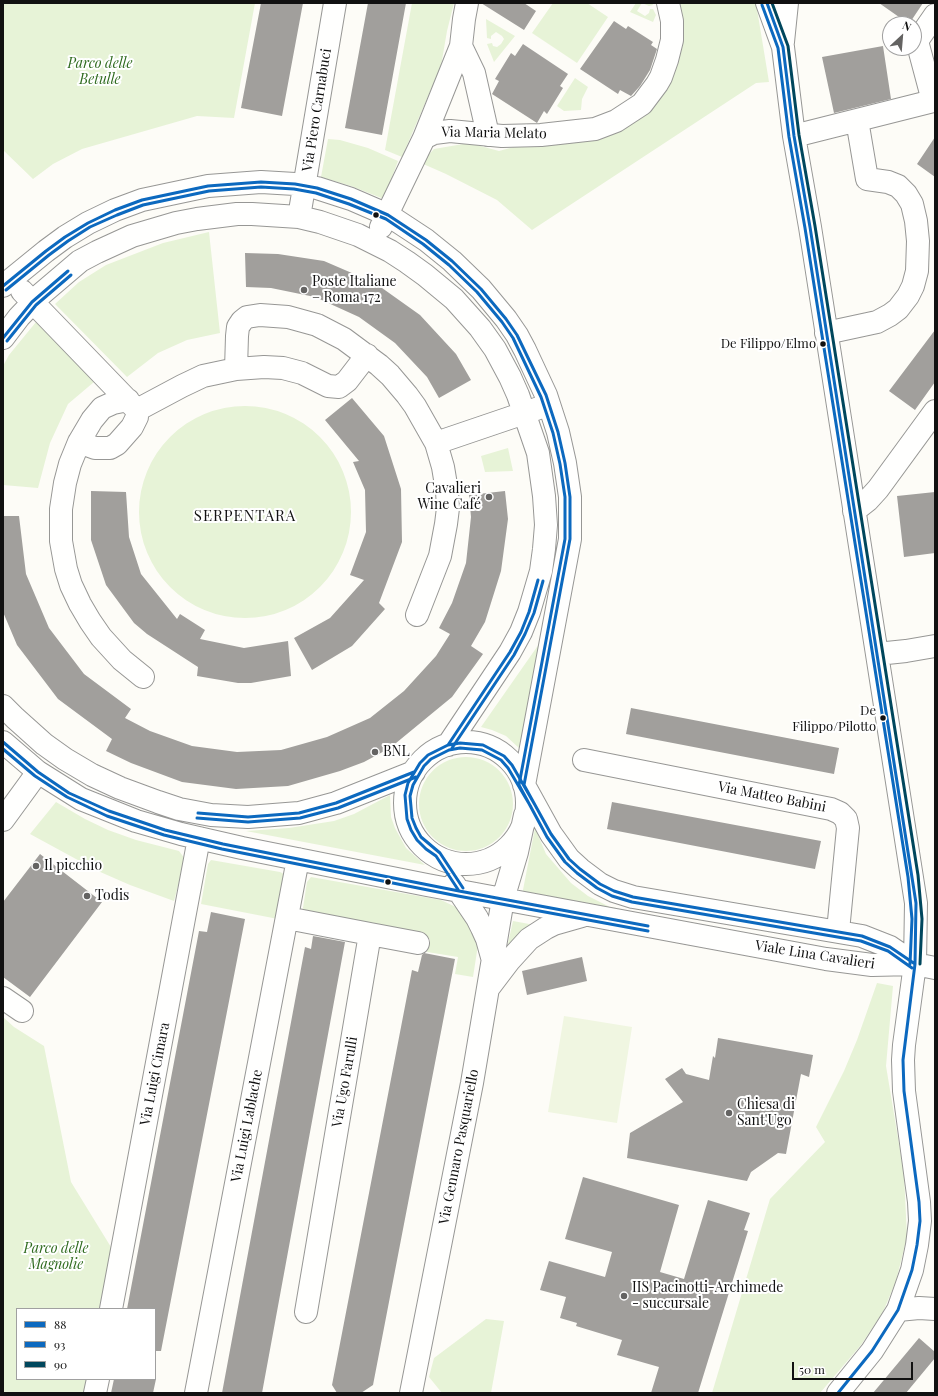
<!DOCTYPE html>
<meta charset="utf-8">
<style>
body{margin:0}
#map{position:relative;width:938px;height:1396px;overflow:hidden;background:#fdfcf7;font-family:"Playfair Display",serif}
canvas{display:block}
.frame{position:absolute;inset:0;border:4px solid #111;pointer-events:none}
.legend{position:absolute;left:16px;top:1308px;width:140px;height:72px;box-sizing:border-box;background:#fff;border:1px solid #a0a0a0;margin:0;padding:5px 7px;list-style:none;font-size:12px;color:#111}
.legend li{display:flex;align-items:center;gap:8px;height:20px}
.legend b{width:20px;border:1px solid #a0a0a0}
.north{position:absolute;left:882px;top:16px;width:40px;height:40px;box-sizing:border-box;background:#fff;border:1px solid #a0a0a0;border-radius:50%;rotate:26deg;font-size:11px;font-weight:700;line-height:16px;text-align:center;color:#111}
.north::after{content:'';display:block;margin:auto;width:14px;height:18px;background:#646362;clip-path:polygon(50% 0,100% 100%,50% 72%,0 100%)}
.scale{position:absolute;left:792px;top:1362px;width:121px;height:18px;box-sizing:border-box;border:2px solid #111;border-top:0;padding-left:5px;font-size:12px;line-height:14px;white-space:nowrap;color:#111;-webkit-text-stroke:3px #fff;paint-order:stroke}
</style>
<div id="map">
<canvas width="938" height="1396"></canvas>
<div class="frame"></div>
<ul class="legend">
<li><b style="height:5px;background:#0c69bf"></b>88</li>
<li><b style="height:5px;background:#0c69bf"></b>93</li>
<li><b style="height:5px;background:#00475d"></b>90</li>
</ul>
<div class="north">N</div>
<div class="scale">50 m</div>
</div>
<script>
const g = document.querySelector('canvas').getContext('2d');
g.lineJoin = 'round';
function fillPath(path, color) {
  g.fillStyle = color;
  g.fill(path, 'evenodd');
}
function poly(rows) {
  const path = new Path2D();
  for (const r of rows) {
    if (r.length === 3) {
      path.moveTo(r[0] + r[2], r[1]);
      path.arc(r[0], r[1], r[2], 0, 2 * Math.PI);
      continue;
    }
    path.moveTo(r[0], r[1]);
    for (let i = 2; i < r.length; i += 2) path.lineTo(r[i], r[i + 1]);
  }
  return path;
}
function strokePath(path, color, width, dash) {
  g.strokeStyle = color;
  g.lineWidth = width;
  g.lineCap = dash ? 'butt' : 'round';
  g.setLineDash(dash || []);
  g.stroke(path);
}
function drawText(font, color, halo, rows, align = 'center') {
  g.font = font + ' "Playfair Display",serif';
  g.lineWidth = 4;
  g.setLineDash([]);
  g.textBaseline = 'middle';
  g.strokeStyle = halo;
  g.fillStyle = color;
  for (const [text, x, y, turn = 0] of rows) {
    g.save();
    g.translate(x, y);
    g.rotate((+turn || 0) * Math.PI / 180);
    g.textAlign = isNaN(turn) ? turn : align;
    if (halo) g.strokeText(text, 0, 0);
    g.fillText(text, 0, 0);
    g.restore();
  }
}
fillPath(poly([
 [3,3,255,3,234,118,197,116,82,149,53,164,33,179,3,150],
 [412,3,454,3,447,31,441,66,402,157,385,150],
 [553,3,587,3,608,17,577,63,532,33],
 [636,3,652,3,653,5,649,6,642,3,637,11,645,16,649,13,650,9,653,9,656,15,653,22,630,12],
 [677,3,756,3,769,82,756,83,532,230,497,200,446,174,421,163,434,149,469,143,499,151,643,112],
 [486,19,515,36,494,62,487,44,492,43,493,46,497,47,501,44,504,39,502,36,496,32,491,36,491,39,487,38],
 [575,78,588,87,582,99,581,110,564,111,557,106],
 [328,139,340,140,368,148,398,161,384,199,351,186,321,177],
 [209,232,220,333,187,340,158,353,127,377,55,304,79,282,106,265,163,243],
 [36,322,94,382,68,404,50,443,38,488,3,485,3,366,9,355],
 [245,512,106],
 [508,448,513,471,485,472,481,456],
 [539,644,520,749,506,736,492,730,481,727],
 [466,804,47],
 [390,795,391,817,395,828,406,848,425,865,246,831,289,828,334,821,354,814],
 [56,802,85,819,108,830,136,840,179,851,185,859,174,901,130,885,98,871,30,834],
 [535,828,546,854,571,883,588,896,610,907,616,908,615,913,522,895],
 [211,860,280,872,284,874,285,876,278,919,201,904,208,864],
 [311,877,441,900,460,909,465,913,478,945,473,977,455,974,458,957,427,952,430,939,302,914,307,882],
 [513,921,540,926,505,957],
 [877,983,893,986,886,1066,904,1174,907,1237,896,1281,883,1312,861,1345,820,1393,712,1393,770,1199,825,1142,816,1127,844,1071,857,1040],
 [3,1017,14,1027,44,1046,71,1182,114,1252,103,1309,17,1309,17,1379,90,1379,88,1393,3,1393],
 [486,1319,504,1321,491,1393,442,1393,429,1377,434,1358]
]), '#e7f3d7');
fillPath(poly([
 [564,1016,632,1027,617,1123,548,1112]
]), '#f0f6e1');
fillPath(poly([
 [261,3,303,3,282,116,241,108],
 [368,3,406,3,382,135,345,128],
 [481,3,524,3,536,11,524,30],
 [879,3,923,3,909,24],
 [614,21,626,29,628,26,653,42,651,45,657,49,650,70,640,86,631,96,620,90,618,94,580,69],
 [523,44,568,74,560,86,563,88,547,114,544,111,537,123,492,94,499,81,495,79,511,53,515,56],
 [883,46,891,99,834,113,822,57],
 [935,137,935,177,917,164],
 [245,253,278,254,324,261,375,283,420,315,456,354,471,380,439,398,427,377,395,343,359,317,315,297,271,288,246,287],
 [935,330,935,382,915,410,889,391],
 [352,398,384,436,401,489,402,542,379,603,385,609,352,646,312,670,294,638,330,618,364,580,350,575,366,532,365,490,353,462,359,461,325,420],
 [91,491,126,492,129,537,141,574,177,619,180,614,205,630,200,639,244,648,288,641,291,676,251,683,238,683,197,676,198,667,147,634,134,623,106,585,91,540],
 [505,491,508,519,501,571,485,622,471,646,483,654,452,697,390,748,364,762,340,771,288,786,236,789,182,782,131,763,106,751,112,739,58,699,17,645,3,612,3,516,19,516,26,574,49,628,84,674,131,709,125,718,150,731,192,746,237,752,281,750,327,737,370,718,404,691,436,656,450,634,439,628,452,603,466,563,471,517,469,495],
 [935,492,935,553,904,557,897,496],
 [631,708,839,748,834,774,626,734],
 [612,802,821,841,815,869,607,829],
 [40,854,102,902,30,997,3,977,3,902],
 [211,912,245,919,161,1351,155,1351,155,1309,127,1309,199,931,207,932],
 [313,936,345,942,262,1393,222,1393,305,947,311,949],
 [424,953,455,959,373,1385,361,1393,337,1393,332,1385,412,970,418,972,422,955],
 [582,957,587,981,527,995,522,971],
 [718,1038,813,1055,809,1077,801,1074,786,1154,778,1153,751,1172,747,1181,627,1158,630,1133,683,1102,665,1079,682,1068,686,1074,709,1080,713,1056,715,1058],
 [583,1177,679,1205,660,1272,684,1279,708,1200,750,1213,744,1230,748,1231,698,1393,651,1393,659,1367,617,1355,622,1340,576,1326,577,1323,560,1318,566,1297,540,1290,549,1261,605,1277,612,1252,565,1239],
 [919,1338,935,1352,935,1358,906,1393,873,1393],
 [114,1379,156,1379,153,1393,111,1393]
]), '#a19f9c');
const minor = poly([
 [767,3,783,47,794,136,810,227,916,903,915,964,904,1045,903,1060,904,1091,919,1202,920,1221,917,1245,912,1270,898,1310,872,1351,838,1393],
 [783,42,787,3],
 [461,46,474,73,488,135],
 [933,101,917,41,935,15],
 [794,136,933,101],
 [424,138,434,133,450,131,502,136,541,135,595,129,616,121,642,104,657,84,661,77,667,60,672,40,672,21,668,3],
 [299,217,335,3],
 [381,227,424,138,461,46,464,19,467,3],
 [3,286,46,251,65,237,88,223,115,210,142,200,208,186,261,182,295,184,317,188,351,199,388,215,426,240,452,261,481,289,506,319,517,335,525,350,546,395,558,432,565,463,570,497,570,539,524,785,551,834,569,859,580,869,600,884,614,891,633,897,862,936,890,947,915,964],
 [22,291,134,407],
 [826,333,877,322,890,315,898,309,908,296,913,286,917,271,918,241,916,221,912,204,906,194,898,186,888,182,867,179,857,120],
 [3,338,19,317,40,295,80,261,97,252,132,236,176,223,197,219,237,214,252,214,299,217,320,222,358,235,390,251,407,262,425,275,454,299,480,328,495,349,510,377,518,395,538,453,544,496,546,525,544,549,541,571,529,612,521,632,510,652,448,745],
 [236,369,237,336,238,327,242,321,247,317,260,315,288,317,317,325,344,339,379,365,390,375,407,395,415,406,436,443,443,467,447,491,448,508,446,524,440,556,417,615],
 [128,400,113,403,102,408,92,420,79,442,70,464,65,483,61,509,61,541,66,569,71,585,80,604,90,621,101,637,122,660,143,677],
 [137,410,182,386,203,376,236,369,264,367,283,368,302,373,328,386,339,387,347,381,367,355],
 [79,442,95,448,110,448,117,444,132,427,137,417,137,410],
 [436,443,539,408],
 [854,511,868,500,878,489,935,411],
 [877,654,906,651,935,646],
 [3,706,15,718,44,744,65,759,92,775,120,788,158,802,179,809,211,815,248,817,299,813,336,803,414,772],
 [3,742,38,772,81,799,136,821,181,834,242,848,427,885,826,959,872,965,915,964,935,968],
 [466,803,61],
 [584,760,831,809,840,813,846,819,848,828,838,931],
 [3,820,38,772],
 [454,884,477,918,482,928,487,939,492,957],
 [287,918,370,934,306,1312],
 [370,934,418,943],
 [490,986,509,961,529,939,546,928,554,924,582,916],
 [3,998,22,1011],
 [111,1309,199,838],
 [898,1310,919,1308,935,1309],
 [95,1393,98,1379],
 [196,1393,298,859],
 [411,1393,472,1083,503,899,517,852,525,815]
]);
strokePath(minor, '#979795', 24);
strokePath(minor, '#fffffe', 22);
strokePath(poly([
 [767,3,783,47,794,136,810,227,916,903,915,964,903,1060,904,1091,919,1202,920,1221,917,1245,912,1270,898,1310,872,1351,838,1393],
 [3,286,46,251,65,237,88,223,115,210,142,200,208,186,261,182,295,184,317,188,351,199,388,215,426,240,452,261,481,289,506,319,517,335,546,395,558,432,565,463,570,497,570,539,524,785,551,834,569,859,580,869,600,884,614,891,633,897,862,936,890,947,915,964],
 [3,338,32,302,68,271],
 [3,742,38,772,69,793,109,811,165,830,223,844,298,859,459,891,648,926],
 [448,745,510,652,521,632,529,612,538,580],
 [198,813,248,817,299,813,336,803,414,772],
 [459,891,436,856,426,849,417,840,411,830,407,819,405,795,408,783,420,763,428,755,448,745,460,743,483,745,504,756,512,765,535,805]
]), '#0c69bf', 3);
strokePath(poly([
 [762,5,778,48,789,137,805,228,908,877,912,919,910,964],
 [6,290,49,255,68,241,90,227,117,215,143,205,209,191,261,187,294,189,316,193,349,204,386,219,423,244,449,265,477,292,502,322,513,338,541,397,553,433,560,464,565,497,565,539,519,785,547,837,565,862,577,873,597,888,612,896,632,902,861,941,888,951,912,968],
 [7,341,36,305,71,275],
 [452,748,514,655,525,634,534,613,543,581],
 [3,749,35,776,67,797,107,816,164,835,222,849,458,896,648,931],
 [197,818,248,822,300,818,338,808,416,777],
 [463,888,440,853,421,837,416,828,412,818,410,796,413,785,424,766,431,759,449,750,460,748,482,750,501,760,508,768,531,807]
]), '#0c69bf', 3);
strokePath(poly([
 [772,3,788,46,799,135,815,226,918,875,922,919,920,964]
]), '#00475d', 3);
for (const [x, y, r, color] of [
 [376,215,3.5,"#111"],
 [304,290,4,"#646362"],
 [823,344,3.5,"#111"],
 [489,497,4,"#646362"],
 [883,718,3.5,"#111"],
 [375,752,4,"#646362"],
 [36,866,4,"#646362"],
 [388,882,3.5,"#111"],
 [87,896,4,"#646362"],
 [729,1113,4,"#646362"],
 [624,1296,4,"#646362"]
]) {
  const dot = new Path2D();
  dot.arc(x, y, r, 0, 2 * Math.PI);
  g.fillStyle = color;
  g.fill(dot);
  strokePath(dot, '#fff', 1.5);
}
drawText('13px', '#111', '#fff', [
 ["De Filippo/Elmo",816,344],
 ["De",876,711],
 ["Filippo/Pilotto",876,727]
], 'right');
drawText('italic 14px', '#2f6b1f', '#fff', [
 ["Parco delle",100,64],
 ["Betulle",100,80],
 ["Parco delle",56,1249],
 ["Magnolie",56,1265]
]);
drawText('14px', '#111', '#fff', [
 ["Via Piero Carnabuci",317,110,-81],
 ["Via Maria Melato",494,133,1],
 ["Via Matteo Babini",772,797,11],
 ["Viale Lina Cavalieri",815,955,9],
 ["Via Luigi Cimara",155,1074,-79],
 ["Via Ugo Farulli",345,1082,-80],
 ["Via Luigi Lablache",247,1126,-79],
 ["Via Gennaro Pasquariello",459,1147,-79]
]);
drawText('14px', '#111', '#fff', [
 ["Poste Italiane",312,282],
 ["– Roma 172",312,298],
 ["Cavalieri",481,489,"right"],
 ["Wine Café",481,505,"right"],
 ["BNL",383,752],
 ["Il picchio",44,866],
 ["Todis",95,896],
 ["Chiesa di",737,1105],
 ["Sant'Ugo",737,1121],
 ["IIS Pacinotti-Archimede",632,1288],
 ["- succursale",632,1304]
], 'left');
g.letterSpacing = '1px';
drawText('15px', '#111', '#fff', [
 ["SERPENTARA",245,516]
]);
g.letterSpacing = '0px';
</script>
